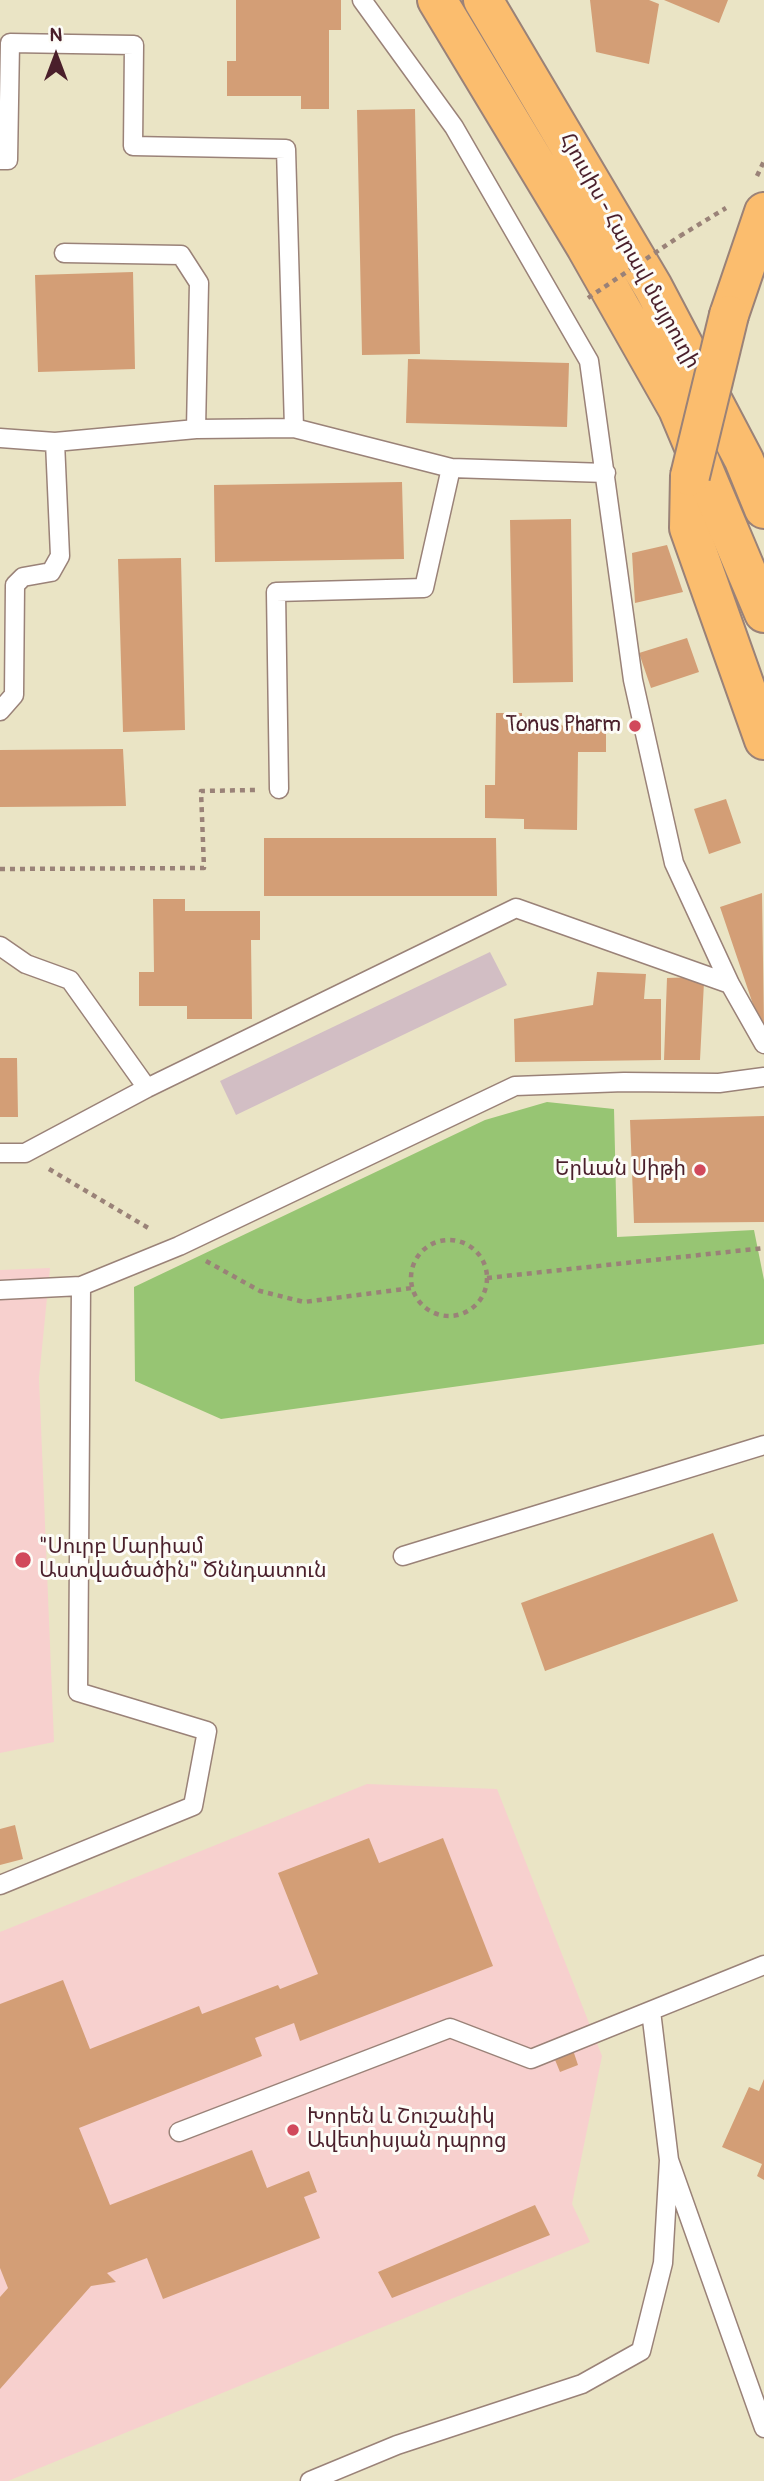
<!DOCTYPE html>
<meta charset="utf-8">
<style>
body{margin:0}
#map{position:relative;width:764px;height:2481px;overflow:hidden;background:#eae4c5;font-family:Pangolin,sans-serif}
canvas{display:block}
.north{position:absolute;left:21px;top:21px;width:70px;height:70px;-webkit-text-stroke:5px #fdfcf7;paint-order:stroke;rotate:0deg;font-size:19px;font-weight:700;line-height:28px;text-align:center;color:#4a1f2b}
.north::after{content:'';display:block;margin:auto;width:24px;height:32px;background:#4a1f2b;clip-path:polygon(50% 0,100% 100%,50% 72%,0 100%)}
</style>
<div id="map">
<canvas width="764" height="2481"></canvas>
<div class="north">N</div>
</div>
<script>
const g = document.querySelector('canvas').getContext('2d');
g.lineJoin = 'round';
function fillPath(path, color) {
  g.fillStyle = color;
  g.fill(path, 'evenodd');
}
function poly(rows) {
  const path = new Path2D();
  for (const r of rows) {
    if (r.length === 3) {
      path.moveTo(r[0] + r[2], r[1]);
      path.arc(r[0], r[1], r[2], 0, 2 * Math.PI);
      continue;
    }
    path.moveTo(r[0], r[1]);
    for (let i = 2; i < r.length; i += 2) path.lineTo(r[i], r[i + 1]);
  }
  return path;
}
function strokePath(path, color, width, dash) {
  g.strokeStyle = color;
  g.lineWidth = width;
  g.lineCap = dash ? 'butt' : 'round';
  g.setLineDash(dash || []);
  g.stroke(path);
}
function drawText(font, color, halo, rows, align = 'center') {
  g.font = font + ' Pangolin,"Noto Sans Armenian",sans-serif';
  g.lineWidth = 6;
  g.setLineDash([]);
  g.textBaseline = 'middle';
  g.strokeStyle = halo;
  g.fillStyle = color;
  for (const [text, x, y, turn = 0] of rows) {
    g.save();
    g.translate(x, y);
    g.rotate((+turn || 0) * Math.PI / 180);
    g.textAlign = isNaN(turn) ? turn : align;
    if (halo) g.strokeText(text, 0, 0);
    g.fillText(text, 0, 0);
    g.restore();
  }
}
fillPath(poly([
 [50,1268,39,1378,54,1742,0,1753,0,1270],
 [367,1784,497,1789,602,2056,572,2204,590,2242,8,2481,0,2481,0,1932]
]), '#f7d0ce');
fillPath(poly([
 [490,952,507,985,236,1115,220,1081]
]), '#d2bec4');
fillPath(poly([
 [547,1102,614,1109,617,1237,754,1230,764,1280,764,1344,221,1419,135,1381,134,1287,485,1120]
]), '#97c573');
fillPath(poly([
 [236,0,341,0,341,30,329,30,329,109,301,109,301,96,227,96,227,61,236,61],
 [590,0,649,0,659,4,649,64,596,52],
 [664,0,728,0,719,23],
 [415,109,420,354,362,355,357,110],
 [133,272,135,369,38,372,35,275],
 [408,359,569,363,567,427,406,423],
 [402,482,404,559,215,562,214,485],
 [571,519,573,682,513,683,510,520],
 [667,545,683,592,635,603,632,553],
 [181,558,185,730,123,732,118,559],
 [687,638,699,672,651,688,639,653],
 [496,713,522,713,522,725,606,726,606,752,578,752,577,830,524,829,524,819,485,818,485,785,495,785],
 [123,749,126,806,0,807,0,750],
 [726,799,741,843,709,854,694,809],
 [264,838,496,838,497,896,264,896],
 [762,893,764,1027,761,1028,720,907],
 [153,899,185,899,185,911,260,911,260,940,251,940,252,1019,187,1019,187,1006,139,1006,139,972,154,972],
 [597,972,646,974,644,999,661,999,661,1060,515,1062,514,1019,593,1005],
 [697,977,704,982,700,1060,664,1060,667,978],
 [0,1058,17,1058,18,1117,0,1117],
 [764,1116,764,1222,634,1223,630,1120],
 [713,1533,738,1601,545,1671,521,1603],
 [15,1825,23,1859,0,1865,0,1829],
 [369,1838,379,1863,443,1838,493,1966,300,2041,294,2023,255,2038,262,2056,79,2128,110,2205,252,2150,267,2188,309,2171,317,2192,304,2197,320,2238,163,2299,147,2258,107,2273,116,2282,91,2286,0,2389,0,2297,8,2288,0,2268,0,2004,63,1980,90,2049,199,2006,202,2014,278,1985,280,1989,318,1974,278,1873],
 [572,2047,578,2065,560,2072,553,2055],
 [764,2079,764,2180,757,2176,762,2164,722,2147,749,2087,759,2091],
 [535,2205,550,2235,392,2298,378,2272]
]), '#d39e76');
const service = poly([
 [362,0,454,127,589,361,633,680,674,863,730,984,764,1044],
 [0,160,8,160,10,43,134,45,133,146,286,149,294,428],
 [64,253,181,255,199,283,196,429],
 [0,438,55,442,196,429,294,428,451,468,606,473],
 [0,711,14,695,15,585,23,577,51,572,60,556,55,442],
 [279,789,276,592,424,588,451,468],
 [0,946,26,964,70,980,147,1088],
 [0,1153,25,1153,147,1088,516,908,730,984],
 [0,1290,81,1286,179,1246,515,1086,624,1082,719,1083,764,1077],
 [403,1556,764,1445],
 [0,1885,193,1806,207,1731,78,1692,81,1286],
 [651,2011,669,2160,764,2428],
 [179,2132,450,2028,531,2059,764,1965],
 [310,2481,397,2445,582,2384,641,2351,663,2263,669,2160]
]);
const primary = poly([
 [729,315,764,212],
 [690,476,689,528,764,740]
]);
const trunk = poly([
 [437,0,586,247,678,409,764,613],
 [483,0,653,287,744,460,764,509]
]);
strokePath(service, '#9a8278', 21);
strokePath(primary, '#9a8278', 42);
strokePath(trunk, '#9a8278', 42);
strokePath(poly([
 [757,176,764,161],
 [680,236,726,208],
 [0,869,204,868,201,791,255,790],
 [49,1169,150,1229],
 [449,1278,38],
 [206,1261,260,1291,304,1302,412,1288],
 [487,1278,764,1248]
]), '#9a8278', 4.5, [5, 5]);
strokePath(service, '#fff', 18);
strokePath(primary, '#fbbd6e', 38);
strokePath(trunk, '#fbbd6e', 38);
const primaryBridge = poly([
 [690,476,729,315]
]);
strokePath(primaryBridge, '#9a8278', 42, []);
strokePath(poly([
 [588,298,680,236]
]), '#9a8278', 4.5, [5, 5]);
strokePath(primaryBridge, '#fbbd6e', 38);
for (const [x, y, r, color] of [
 [635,726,7,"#d1495b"],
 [700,1170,7,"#d1495b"],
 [23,1560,9,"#d1495b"],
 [293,2130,7,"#d1495b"]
]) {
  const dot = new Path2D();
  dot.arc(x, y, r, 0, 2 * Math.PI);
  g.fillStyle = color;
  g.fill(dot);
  strokePath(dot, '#fdfcf7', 2.5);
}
drawText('21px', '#4a1f2b', '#fdfcf7', [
 ["Հյուսիս - Հարավ մայրուղի",629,251,61]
]);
drawText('21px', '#4a1f2b', '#fdfcf7', [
 ["Tonus Pharm",621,726],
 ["Երևան Սիթի",686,1170],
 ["\"Սուրբ Մարիամ",39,1548,"left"],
 ["Աստվածածին\" Ծննդատուն",39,1572,"left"],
 ["Խորեն և Շուշանիկ",307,2118,"left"],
 ["Ավետիսյան դպրոց",307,2142,"left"]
], 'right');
</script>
